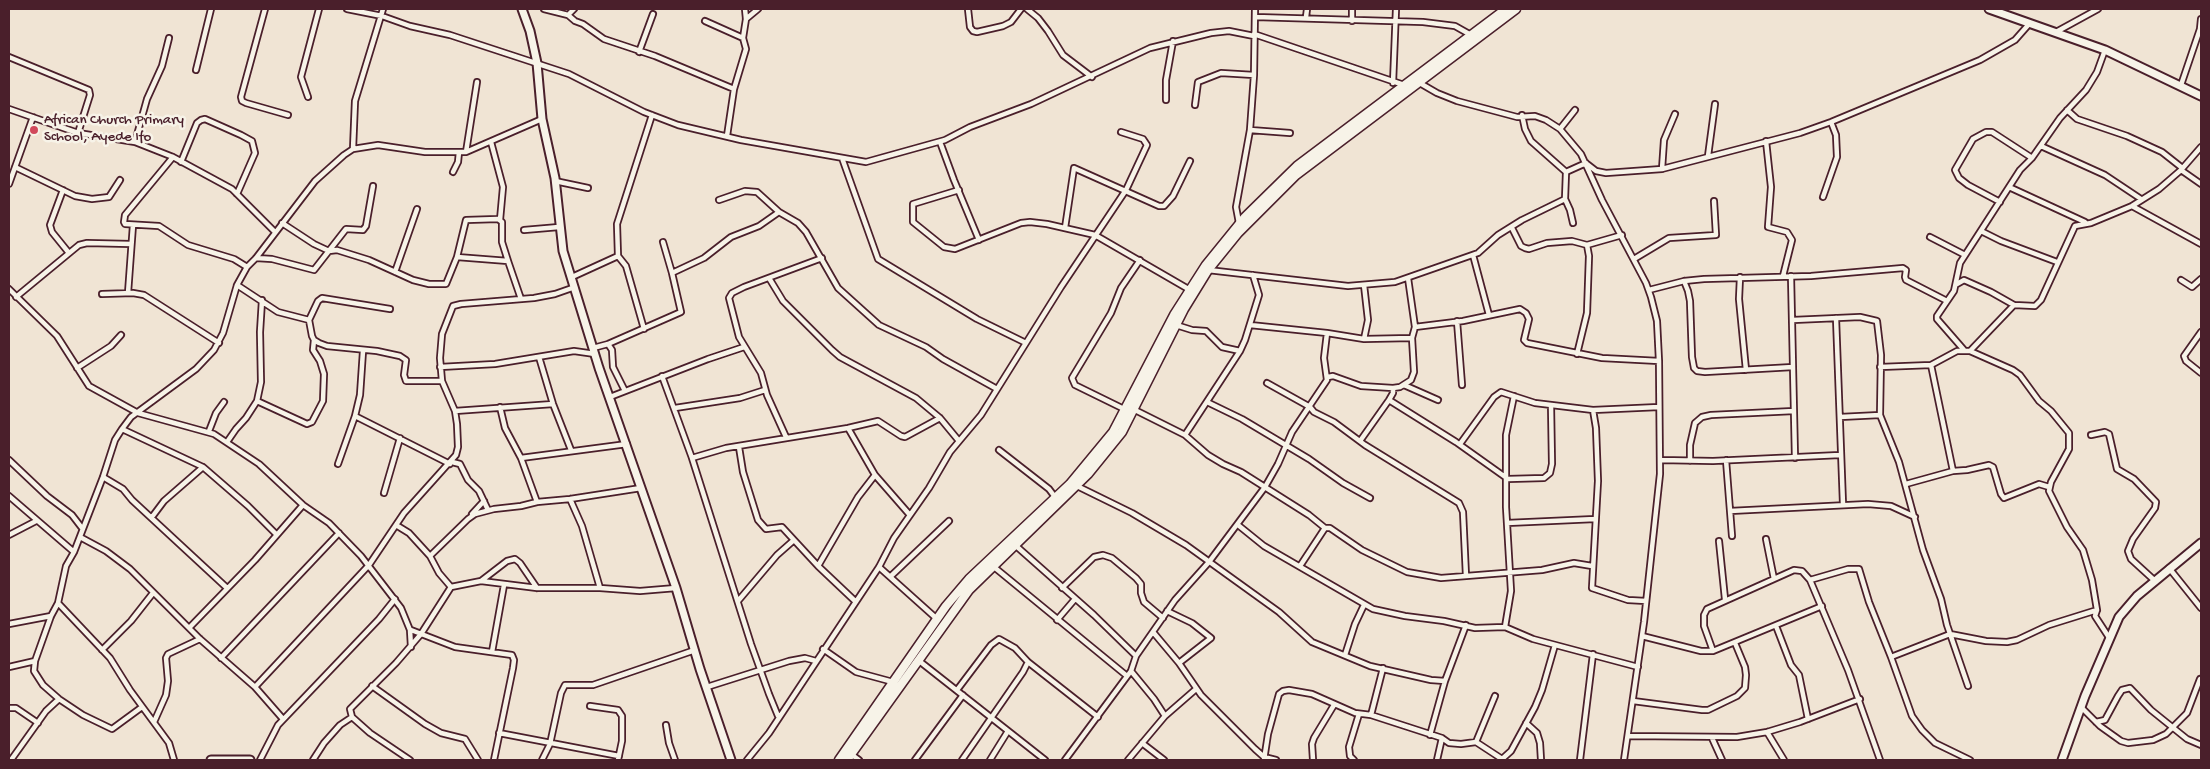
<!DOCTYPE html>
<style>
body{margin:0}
#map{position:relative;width:2210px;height:769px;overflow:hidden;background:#f0e4d4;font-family:"Gochi Hand",sans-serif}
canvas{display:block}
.frame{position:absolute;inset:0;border:10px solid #4a1f2b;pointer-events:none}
</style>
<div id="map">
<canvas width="2210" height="769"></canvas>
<div class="frame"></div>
</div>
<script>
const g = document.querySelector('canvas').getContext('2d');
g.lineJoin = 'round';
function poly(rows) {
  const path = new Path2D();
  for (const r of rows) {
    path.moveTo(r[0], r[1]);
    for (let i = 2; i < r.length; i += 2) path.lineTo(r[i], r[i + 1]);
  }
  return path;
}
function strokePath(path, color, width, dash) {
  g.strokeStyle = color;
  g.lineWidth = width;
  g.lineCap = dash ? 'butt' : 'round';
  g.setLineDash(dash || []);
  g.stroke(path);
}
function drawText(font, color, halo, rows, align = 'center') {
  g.font = font + ' "Gochi Hand",sans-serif';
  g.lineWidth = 5;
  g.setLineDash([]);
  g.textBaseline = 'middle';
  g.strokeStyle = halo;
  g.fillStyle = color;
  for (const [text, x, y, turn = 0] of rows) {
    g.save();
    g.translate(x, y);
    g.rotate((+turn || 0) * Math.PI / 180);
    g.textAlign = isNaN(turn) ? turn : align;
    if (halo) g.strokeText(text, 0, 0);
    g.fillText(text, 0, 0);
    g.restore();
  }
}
const street = poly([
 [265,9,241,97,242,101,246,103,288,115],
 [347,9,382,16,410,26,450,35,569,74,644,112,678,125,741,140,866,162,945,140,970,127,1031,104,1150,48,1211,33,1229,31,1254,36,1254,34,1404,85],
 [544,9,568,15,574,9],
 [968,9,970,27,973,31,977,32,1003,26,1011,22,1021,9],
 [1027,9,1038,18,1048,31,1063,55,1092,77],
 [568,15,575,21,583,24,604,39,655,56,734,89],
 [1255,17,1423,22,1455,26,1471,35],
 [1306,17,1307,9],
 [746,19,758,9],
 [705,21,743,38],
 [1352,21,1352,9],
 [2056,32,2098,9],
 [639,52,653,14],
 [9,57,89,90,90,95,78,133],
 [196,70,211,9],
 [1418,82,1437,93,1457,101,1517,117,1535,116,1546,120,1560,129,1581,154,1602,200,1646,283,1651,297,1657,321,1659,361,1660,474,1644,622,1624,760],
 [1393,83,1396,9],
 [2181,85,2200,29,2201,19],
 [308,97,301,77,319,9],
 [1166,100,1166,80,1173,41],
 [1195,105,1198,82,1221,73,1254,75],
 [9,109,78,133,135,142,173,157,232,189,275,232],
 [2067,110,2077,119,2127,136,2162,152,2181,167],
 [1522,115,1525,129,1531,141,1566,172],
 [1560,129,1575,110],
 [1250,130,1290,133],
 [727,136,734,89,746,49,743,38,746,19,745,9],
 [1766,141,1771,187,1768,227,1787,232,1792,240,1783,276],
 [135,142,147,99,162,66,169,38],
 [491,142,503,187,500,220],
 [940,142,954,180,979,240],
 [2041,146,2105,175,2141,199],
 [353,149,355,101,383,9],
 [466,152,477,82],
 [1708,156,1715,104],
 [173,157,125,215,124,222,125,224,159,226,188,245,234,259,247,267],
 [842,158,878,259,977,319,1026,343],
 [181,162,197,123,201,120,205,119,241,135,252,141,255,153,237,194],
 [1587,164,1596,171,1606,173,1662,169,1800,133,1831,122,1980,60,2015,40,2030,23],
 [15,167,75,196,92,199,109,197,120,180],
 [1662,169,1664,140,1675,114],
 [2181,170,2201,184],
 [453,172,458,162,459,152],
 [555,181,588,188],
 [9,184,33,117],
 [2009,187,2085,222],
 [63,190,50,225,52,232,69,253],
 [959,190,913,204,913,222,944,247,955,249,1021,223,1030,222,1047,224,1095,235,1190,290],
 [1823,197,1837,157,1836,135,1831,122],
 [1565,199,1570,210,1573,223],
 [719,200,745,191,757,192,779,212,798,223,806,232,838,288,879,325,926,347,943,359,997,389],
 [2000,202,1968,185,1959,178,1955,170,1973,139,1986,132,1992,132,2032,158],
 [2132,206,2201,244],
 [282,223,314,244,329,251,337,250,369,260,413,280,429,284,446,284,457,257,508,261,521,299],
 [1239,223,1236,207,1250,130,1254,75,1255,9],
 [1065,228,1074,168,1159,206,1164,206,1173,196,1190,161],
 [1512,228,1521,246,1525,248,1529,249,1547,243,1572,241,1587,245,1589,256,1587,313,1577,354],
 [524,230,559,227],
 [1981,231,2001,241,2057,262],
 [1930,237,1965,255],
 [663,242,672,273],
 [1587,245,1622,235],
 [1473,255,1489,315],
 [457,257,466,220,498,219,502,222,502,242,508,261],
 [256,258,272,259,314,270,346,229,363,230,366,226,373,186],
 [1634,259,1669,238,1716,235,1714,201],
 [1208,270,1348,286,1395,282,1478,253,1498,235,1522,220,1565,199,1566,172,1586,163],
 [395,272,417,209],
 [1791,276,1795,458],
 [572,277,618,256],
 [1740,277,1739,299,1746,370],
 [769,278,783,301,832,350,840,357,916,398,940,418,959,441],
 [2181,280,2192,287,2201,279],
 [1684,281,1688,291,1690,301,1692,357,1694,368,1697,371,1705,372,1793,367],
 [1957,284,1964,280,1991,292,2014,305,2035,306,2041,300,2075,226,2091,223,2132,206,2159,189,2181,170,2201,147],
 [237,285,278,312,309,320,312,336,314,340,319,343,327,346,377,351,400,356,406,360,404,375,406,381,442,381],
 [9,289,57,336,89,386,138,413,214,434,259,464,303,505,329,523,361,556,401,608,410,630,411,647],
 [1649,290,1684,281,1704,279,1811,276,1903,268,1906,270,1905,277,1906,280,1947,301],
 [128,293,133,225],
 [102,294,133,293,144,295,219,343],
 [16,297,79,245,87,243,131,244],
 [1836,318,1843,504],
 [309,320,318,301,322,298,390,309],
 [1793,320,1860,317,1877,321,1881,355,1880,415,1899,462,1923,550,1941,599,1947,625,1968,686],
 [1457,321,1462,385],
 [1176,325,1192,330,1206,331,1222,347,1240,351],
 [1250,325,1327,333,1364,339,1412,338],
 [1415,327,1463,321,1520,309,1526,313,1529,319,1524,340,1527,343,1602,358,1659,361],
 [644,329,626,266,618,256,617,224,652,115],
 [2201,332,2184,356,2186,361,2201,373],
 [1364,339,1368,320,1364,285],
 [608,344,612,350,613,367,625,391],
 [593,348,608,344,681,312,672,273,704,258,731,237,759,226,779,212],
 [1964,350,1937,319,1937,316,1954,291,1960,263,2020,170,2032,158,2060,118,2086,90,2097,72,2105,50],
 [363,351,360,395,355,416,450,464],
 [1970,351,2013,370,2020,375,2039,401,2051,411,2069,433,2069,449,2051,482,2049,491,2067,527,2083,550,2092,580,2097,610,2095,616,2110,639],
 [539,357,553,404,571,450],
 [1931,365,1953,471],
 [440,367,495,364,574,351,595,354],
 [1880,367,1931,365,1957,351,1970,351,2014,305],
 [77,368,111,346,121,335],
 [662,376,692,458,751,644,769,694,778,716],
 [1328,377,1333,376,1361,386,1393,388,1400,387,1411,380,1414,372,1412,338,1415,327,1408,278],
 [1267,383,1310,407,1314,412,1334,422,1365,445,1459,503,1463,512,1466,576],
 [1404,385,1438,400],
 [610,397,708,359,744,347],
 [1389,400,1456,442,1508,479,1544,478,1550,473,1552,464,1551,405],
 [257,401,307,424,312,422,323,401,324,374,320,361,313,350,314,340],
 [1207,402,1242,419,1309,459,1343,483,1370,498],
 [500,407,505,428,521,458,537,502],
 [675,408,740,398,765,390],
 [1126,410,1075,385,1072,378,1111,313,1121,288,1140,260],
 [1135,410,1185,435,1208,455,1223,464,1241,472,1309,515,1325,528,1330,528,1362,550,1407,572,1441,578,1542,570,1574,563,1592,566],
 [1593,410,1596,428,1598,481,1592,588,1628,600,1646,601],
 [455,411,553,404],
 [1840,417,1880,415],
 [848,428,875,475,909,514],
 [122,429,203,467],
 [209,431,216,413,224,402],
 [1185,435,1240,351,1245,340,1259,295,1253,275],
 [2091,435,2105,432,2109,434,2117,469,2134,479,2156,502,2155,508,2133,539,2128,551,2131,559,2154,580],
 [786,437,767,395,761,373,739,337,729,298,732,293,744,287,822,258],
 [1360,441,1389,400,1393,393,1393,388],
 [227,442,236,429,246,418,257,401,261,382,260,332,262,300],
 [1460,444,1494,397,1501,392,1535,403,1593,410,1659,407],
 [739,447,743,472,758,520,766,529,782,527,818,566,855,601],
 [999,450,1049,489,1055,497],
 [521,458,627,444],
 [692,458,726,448,848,428,878,421,901,436,905,437,940,418],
 [9,460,47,496,72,515,82,528],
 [1660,460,1713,461,1840,455],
 [1726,460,1732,536],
 [1690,461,1690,445,1695,423,1702,417,1711,415,1794,411],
 [452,462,460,464,468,480,479,491,488,510],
 [338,464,355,416],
 [103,477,123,489,132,500,227,588],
 [1906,484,1953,471,1967,470,1989,465,1993,467,2001,494,2004,498,2039,484,2049,487],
 [1077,486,1132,513,1186,545,1279,612,1312,642,1370,666,1431,680,1445,681],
 [384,493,400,438],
 [9,496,74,552],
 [570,499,582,526,600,588],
 [1730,511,1868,504,1891,506,1915,517],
 [472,514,484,501],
 [152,517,164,501,203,467,248,506,277,535],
 [1507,523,1595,519],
 [396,525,409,533,430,556,439,573,451,587,481,581,537,588,600,588,640,591,676,588],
 [1238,525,1264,546,1373,609,1405,616,1444,621,1475,628,1505,627,1533,639,1638,667],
 [9,535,36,521],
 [80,537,106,551,130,569,200,639,255,687,283,719],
 [1766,539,1774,579],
 [1719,541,1725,599],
 [1015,545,1094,615,1136,656],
 [430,556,468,519,475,514,494,509,521,506,537,502,570,499,641,488],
 [818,566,858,497,875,475],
 [1300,566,1325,528],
 [879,567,937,619],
 [994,567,1127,676],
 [2169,568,2201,608],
 [891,576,949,521],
 [1810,580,1848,569,1859,569,1869,602,1891,657,1912,716,1922,730,1935,743,1970,760],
 [481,581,507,561,515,559,520,563,537,588],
 [1062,588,1094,557,1103,555,1112,558,1136,578,1141,584,1141,593,1144,602,1163,618],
 [738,601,777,555,794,540],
 [58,603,110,658,130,690,169,743,174,760],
 [1167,611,1192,623,1211,638,1179,663],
 [1057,620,1075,599],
 [9,624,51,616],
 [1776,626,1791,665,1799,675,1808,719],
 [190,627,255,560,303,505],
 [1505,627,1511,591,1506,507,1506,435,1514,396],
 [411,630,455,647,512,655,514,660,513,668,494,760],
 [1153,632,1179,663,1201,695,1255,749,1264,757,1276,760],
 [1642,636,1701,651,1713,651,1822,606],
 [823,649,856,672,893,682],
 [102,650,131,621,153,593],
 [1713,651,1704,626,1704,615,1707,609,1794,570,1802,571,1810,580,1848,670,1880,760],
 [492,652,504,585],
 [1345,655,1355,624,1364,605],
 [1891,657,1950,634,1986,641,2007,642,2017,640,2049,625,2097,610],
 [221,658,339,533],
 [918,660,1045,760],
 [9,667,35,661],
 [372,686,425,724,441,733,465,739,478,760],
 [255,687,369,565,404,513,456,455,458,447,457,424,455,411,442,381,440,358,442,334,453,306,461,304,534,298,555,294,575,287],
 [707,687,789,661,805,658,816,661],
 [957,690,991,645,999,639,1015,648,1028,662,1098,717],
 [1633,701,1702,710,1708,710,1737,696,1745,688,1746,675,1745,667,1735,643],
 [590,706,618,710,622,716,622,741,618,760],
 [142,707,112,729,83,715,59,699,43,685,34,671,35,661,51,616,58,603,66,566,74,552,103,477,115,440,122,429,131,417,196,369,214,350,223,333,237,285,247,267,256,258,315,181,344,155,353,149,378,145,425,152,466,152,542,119],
 [2081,707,2100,726,2121,741,2128,743,2153,740,2166,734,2187,713,2200,679],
 [9,708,16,708,38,723],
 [1371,715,1383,668],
 [1165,716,1196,689],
 [352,717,370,733,410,760],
 [154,722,166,695,168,681,166,658,168,654,200,639],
 [2096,722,2105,720,2118,696,2122,690,2130,688,2151,710,2187,739,2201,745],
 [1526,723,1537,733,1540,743,1541,760],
 [666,725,669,743,675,760],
 [1767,732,1784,760],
 [499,733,619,756],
 [1430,735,1445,681,1466,625],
 [1628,736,1737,737,1767,732,1800,722,1860,699],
 [1712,738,1722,760],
 [1476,742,1495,696],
 [1142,743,1164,760],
 [851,754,859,760],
 [11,760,46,711,59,699],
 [260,760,278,725,379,619,395,599],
 [313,760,324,743,340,725,352,717,350,709,396,663,421,634,451,587],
 [542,760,550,744,561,693,565,685,593,685,695,650],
 [747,760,769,733,879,567,894,538,929,488,950,452,981,415,1061,287,1126,190,1147,145,1143,139,1121,132],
 [915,760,963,695],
 [962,760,1023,672,1028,662],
 [990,760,1008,731],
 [1065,760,1131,671,1136,656,1175,600,1209,562,1265,487,1278,464,1292,432,1327,380,1324,358,1327,333],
 [1128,760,1165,716,1154,699,1131,671],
 [1264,760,1268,734,1279,694,1283,691,1289,690,1312,694,1355,713,1371,715,1442,738,1449,743,1461,744,1476,742,1502,759],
 [1313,760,1312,744,1314,738,1334,705],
 [1354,760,1350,756,1349,747,1359,714],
 [1437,760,1442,738],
 [1501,760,1511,751,1535,707,1542,690,1555,645],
 [1580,760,1593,654]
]);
const secondary = poly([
 [522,9,530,31,537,63,542,119,555,178,563,251,599,368,676,588,700,669,731,760],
 [1989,9,2105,50,2201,96],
 [211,760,250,760],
 [2062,760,2085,696,2119,617,2137,596,2201,543]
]);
const primary = poly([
 [839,760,946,606,969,579,1070,484,1113,432,1174,315,1206,265,1245,217,1297,166,1506,9],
 [847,760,969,590,1088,474,1122,432,1184,309,1208,270,1238,233,1296,175,1516,9]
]);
strokePath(street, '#4a1f2b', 8);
strokePath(secondary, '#4a1f2b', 11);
strokePath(primary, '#4a1f2b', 11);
strokePath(street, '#f7f3e8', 4.5);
strokePath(secondary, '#f7f3e8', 7);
strokePath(primary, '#f7f3e8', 8);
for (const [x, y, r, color] of [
 [34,130,5,"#d1495b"]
]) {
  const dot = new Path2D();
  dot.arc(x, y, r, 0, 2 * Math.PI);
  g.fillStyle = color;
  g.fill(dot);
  strokePath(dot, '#f7f3e8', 2);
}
drawText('15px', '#4a1f2b', '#f7f3e8', [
 ["African Church Primary",44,121],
 ["School, Ayede Ifo",44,138]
], 'left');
</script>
